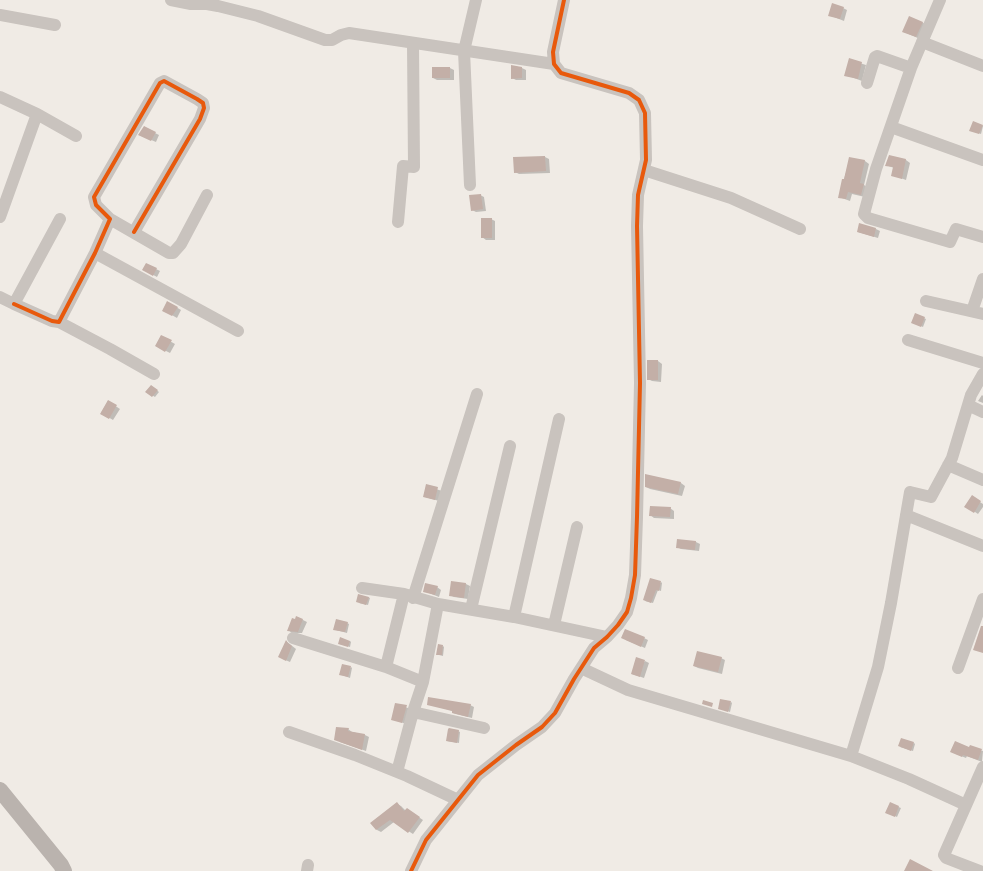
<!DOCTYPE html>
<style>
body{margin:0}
canvas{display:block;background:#f0ebe5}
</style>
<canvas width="983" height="871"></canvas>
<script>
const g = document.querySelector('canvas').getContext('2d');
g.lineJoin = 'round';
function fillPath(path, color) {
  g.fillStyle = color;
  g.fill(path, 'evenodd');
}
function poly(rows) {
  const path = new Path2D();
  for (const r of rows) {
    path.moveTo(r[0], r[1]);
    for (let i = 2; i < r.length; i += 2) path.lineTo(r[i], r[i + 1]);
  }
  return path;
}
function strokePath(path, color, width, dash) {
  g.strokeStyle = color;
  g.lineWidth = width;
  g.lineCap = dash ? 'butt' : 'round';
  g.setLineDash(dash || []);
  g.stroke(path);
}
fillPath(poly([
 [843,8,847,10,844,21,829,15],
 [922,22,926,25,920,39,904,32],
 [850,60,866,65,862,81,846,75],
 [450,68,454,70,454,80,437,80,433,78],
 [522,68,526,70,526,80,516,80,512,78],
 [974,122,983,126,981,134,972,131],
 [155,133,159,135,156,142,144,137],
 [545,157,549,159,550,173,519,174,515,172],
 [889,157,906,160,910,163,906,180,892,175,894,168,886,165],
 [850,158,865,161,869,164,864,185,867,187,865,197,852,194,850,201,839,197],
 [480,195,484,197,486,211,476,212,472,210],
 [491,219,495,221,495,240,486,240,482,237],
 [876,229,880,231,878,238,858,232],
 [156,269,160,271,157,277,144,270],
 [168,302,181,310,177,318,163,310],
 [915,314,926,319,923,327,914,323],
 [161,336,175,344,170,353,156,346],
 [658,361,662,364,661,382,652,381,648,379],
 [151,386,159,392,155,397,147,392],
 [982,395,983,396,983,403,978,401],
 [108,401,120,409,113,420,101,413],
 [681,483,685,486,682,496,650,489,646,487],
 [427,486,442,491,439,501,425,497],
 [972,497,983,504,983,507,978,514,966,506],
 [670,508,674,511,674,519,654,518,650,515],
 [678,540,696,542,700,544,699,551,681,549,677,547],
 [452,582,466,584,470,586,468,599,454,597,450,595],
 [661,582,662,583,661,591,658,590,653,603,645,601],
 [437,587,441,590,439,597,424,591],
 [368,597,370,598,368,605,359,603],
 [297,617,307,622,302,633,292,633,288,630],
 [347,623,349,624,347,633,336,630],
 [644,638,648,640,645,648,626,640],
 [286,641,296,649,290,662,283,659],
 [350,641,351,642,350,647,340,644],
 [443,646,444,647,443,656,439,655,437,654],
 [721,658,725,660,722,674,698,668,694,666],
 [645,661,649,663,644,678,632,674],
 [351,667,352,668,350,678,342,675],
 [731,702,732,703,730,712,721,709],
 [396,704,411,709,406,724,392,719],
 [428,704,470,705,474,707,472,718,456,714,453,713,453,711],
 [348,729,352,732,365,735,369,737,366,751,340,742],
 [458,731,460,732,459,743,447,741],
 [914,743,915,744,913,751,900,747],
 [970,748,983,751,982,762,967,756,966,758,956,754],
 [397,804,401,806,406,811,411,812,423,820,413,834,394,822,381,832,377,830,372,823],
 [891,804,901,808,897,817,887,812]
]), '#0003');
fillPath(poly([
 [832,3,844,7,840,19,828,16],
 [909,16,923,22,916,37,902,32],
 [849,58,862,62,858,79,844,76],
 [511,65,522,67,522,78,511,79],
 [432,67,450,67,450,78,432,78],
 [973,121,983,125,979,134,969,131],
 [144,126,156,132,151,141,138,135],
 [889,155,906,159,902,179,891,176,893,167,885,166],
 [545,156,546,171,514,173,513,157],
 [849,157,865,160,860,183,864,184,861,195,848,192,846,199,838,198,842,179,844,179],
 [481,194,483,209,471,211,469,195],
 [481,218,492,218,492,238,481,238],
 [859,223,876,228,874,237,857,232],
 [146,263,157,268,153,276,142,270],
 [167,301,178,307,172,316,162,311],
 [915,313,925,317,921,327,911,323],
 [161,335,172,340,165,352,155,346],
 [647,360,658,360,658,380,647,380],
 [151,385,158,390,152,397,145,392],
 [108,400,117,405,109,419,100,414],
 [645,474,681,482,678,494,645,487],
 [426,484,438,487,435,500,423,497],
 [972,495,981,501,974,513,964,507],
 [650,506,671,507,670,517,649,516],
 [677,539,696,541,695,550,676,548],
 [650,578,661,581,659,591,656,590,651,603,643,600],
 [451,581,466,583,464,598,449,596],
 [425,583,438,586,435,595,423,592],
 [358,594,369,597,366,605,356,602],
 [296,616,303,619,298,632,287,631,292,618,295,619],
 [336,619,348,622,345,632,333,630],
 [981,626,983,626,983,653,973,650],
 [625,629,645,637,641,647,621,638],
 [340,637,350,641,348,647,338,644],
 [286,640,288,643,292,646,286,661,278,657],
 [438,644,443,645,442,655,436,655],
 [697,651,722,657,718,672,693,666],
 [636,657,645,660,640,677,631,674],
 [342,664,351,666,348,677,339,675],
 [428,697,471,704,468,717,452,713,452,711,427,705],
 [720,699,731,701,728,712,718,709],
 [703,700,713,703,712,707,702,704],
 [395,703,407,705,402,723,391,720],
 [336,727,349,728,348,731,365,734,362,750,334,740],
 [449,728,459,730,457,743,446,741,448,729],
 [901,738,914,742,911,751,898,746],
 [955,741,969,747,970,745,982,749,978,760,963,755,962,757,950,752],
 [397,802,404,811,407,808,420,817,408,833,390,820,376,830,370,823],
 [890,802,899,806,895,817,885,813],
 [910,859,933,871,904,871]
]), '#c3afa7');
strokePath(poly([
 [171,0,191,4,207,4,218,6,258,16,325,40,332,40,341,35,349,33,554,64],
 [940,0,911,68,876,169,864,214,868,218,950,242,956,229,983,237],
 [0,15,55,25],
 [922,42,983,66],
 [867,83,875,57,877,56,911,68],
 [0,97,37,114,76,136],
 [891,127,983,160],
 [644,170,731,198,800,229],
 [470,185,464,51,476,0],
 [0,217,37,114],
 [110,219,169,253,173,253,181,244,207,195],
 [398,222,403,166,414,167,413,43],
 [95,253,238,331],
 [0,297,14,304,60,219],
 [926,301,983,314],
 [14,304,52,321,59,322,95,253,110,219,96,205,94,197,160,83,164,81,197,99,203,103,204,108,200,119,134,232],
 [972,311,983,279],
 [59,322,110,349,154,374],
 [908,340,983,363],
 [968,405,983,412],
 [948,465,983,480],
 [906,515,983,546],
 [362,588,404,594,438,604,514,617,607,637],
 [413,598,477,394],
 [471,609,510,446],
 [514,617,559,419],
 [554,625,577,527],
 [293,638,386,667,423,682],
 [386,667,404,594],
 [581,668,628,690,851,756,909,779,966,805],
 [958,668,983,599],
 [413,712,484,728],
 [289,732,355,755,407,776,458,800],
 [851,756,878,667,891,603,910,492,931,497,952,458,971,395,983,374],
 [397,772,413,712,423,682,438,604],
 [307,871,308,865],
 [411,871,426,840,478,775,516,745,542,727,555,713,574,679,594,648,607,637,618,625,627,612,631,598,635,575,637,517,640,383,637,226,638,195,646,160,645,113,639,100,629,93,561,73,554,64,553,52,564,0],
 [980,871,946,858,944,855,983,767]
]), '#c9c3be', 12);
strokePath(poly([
 [0,790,61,865,64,871]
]), '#bab3ae', 16);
strokePath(poly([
 [14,304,52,321,59,322,95,253,110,219,96,205,94,197,160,83,164,81,197,99,203,103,204,108,200,119,134,232],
 [411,871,426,840,478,775,516,745,542,727,555,713,574,679,594,648,607,637,618,625,627,612,631,598,635,575,637,517,640,383,637,226,638,195,646,160,645,113,639,100,629,93,561,73,554,64,553,52,564,0]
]), '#e8590c', 4);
</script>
